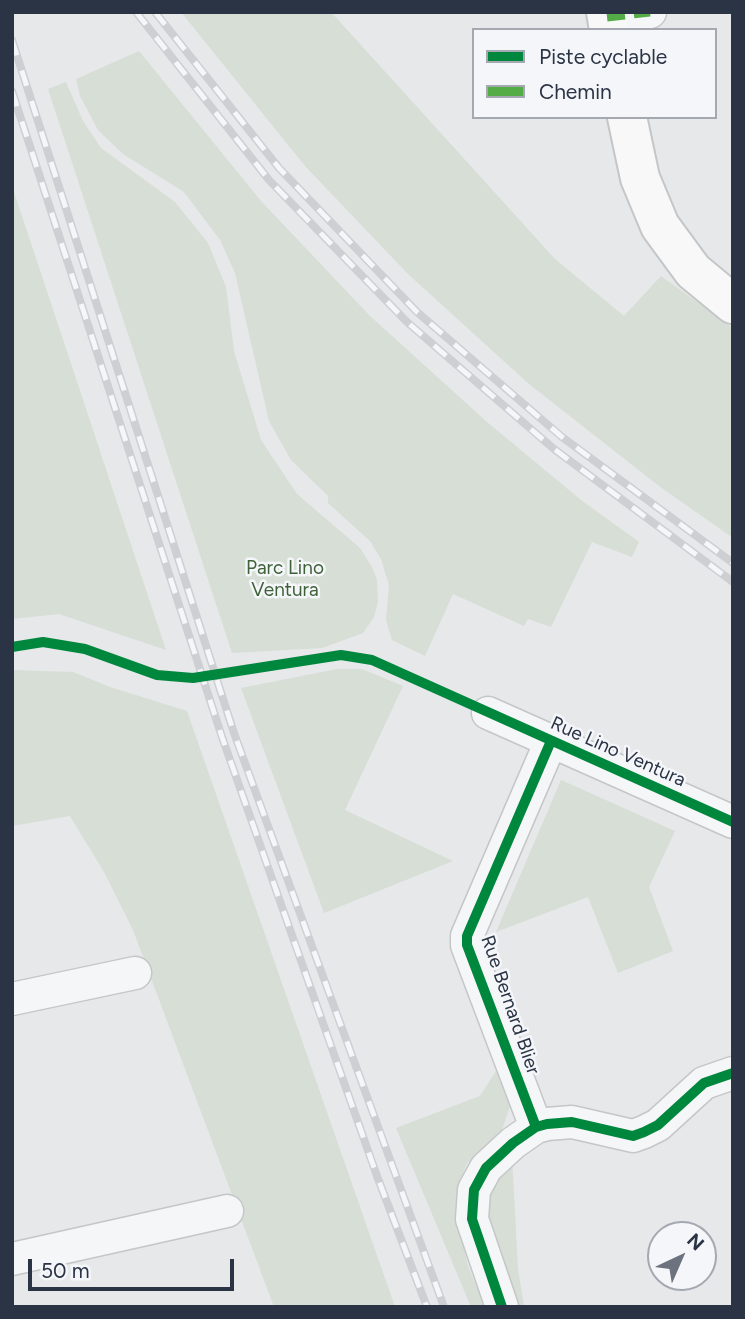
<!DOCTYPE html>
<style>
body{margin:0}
#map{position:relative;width:745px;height:1319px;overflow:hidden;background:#e6e8ea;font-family:Figtree,sans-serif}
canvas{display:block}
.frame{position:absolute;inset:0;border:14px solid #2b3445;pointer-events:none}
.legend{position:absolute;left:472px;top:28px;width:245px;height:91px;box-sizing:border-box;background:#f4f6f9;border:2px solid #a4a8b1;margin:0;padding:9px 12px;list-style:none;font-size:21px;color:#2b3445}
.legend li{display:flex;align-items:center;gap:14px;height:35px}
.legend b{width:35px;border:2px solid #a4a8b1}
.north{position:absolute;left:647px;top:1221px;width:70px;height:70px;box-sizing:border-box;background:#f4f6f9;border:2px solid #a4a8b1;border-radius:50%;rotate:44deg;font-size:19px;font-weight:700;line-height:28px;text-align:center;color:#2b3445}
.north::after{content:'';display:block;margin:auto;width:24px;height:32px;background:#6c737f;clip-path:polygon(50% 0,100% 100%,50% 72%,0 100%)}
.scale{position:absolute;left:28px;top:1259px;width:206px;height:32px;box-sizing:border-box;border:4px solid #2b3445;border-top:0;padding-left:9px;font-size:21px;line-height:24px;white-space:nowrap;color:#2b3445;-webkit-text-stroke:5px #f4f6f9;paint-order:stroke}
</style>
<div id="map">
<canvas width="745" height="1319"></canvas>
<div class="frame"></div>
<ul class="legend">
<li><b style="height:9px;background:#00873e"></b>Piste cyclable</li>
<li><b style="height:9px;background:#54ac47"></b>Chemin</li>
</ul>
<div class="north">N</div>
<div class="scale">50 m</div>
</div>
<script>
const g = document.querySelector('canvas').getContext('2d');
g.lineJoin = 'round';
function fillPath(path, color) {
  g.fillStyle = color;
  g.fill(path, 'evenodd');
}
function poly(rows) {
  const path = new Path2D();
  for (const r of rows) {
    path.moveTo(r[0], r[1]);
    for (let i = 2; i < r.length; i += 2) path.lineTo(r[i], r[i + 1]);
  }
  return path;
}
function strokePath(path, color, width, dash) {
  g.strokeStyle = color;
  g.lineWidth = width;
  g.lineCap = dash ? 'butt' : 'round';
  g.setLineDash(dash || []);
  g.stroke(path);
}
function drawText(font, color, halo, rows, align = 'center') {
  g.font = font + ' Figtree,sans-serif';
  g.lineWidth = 5;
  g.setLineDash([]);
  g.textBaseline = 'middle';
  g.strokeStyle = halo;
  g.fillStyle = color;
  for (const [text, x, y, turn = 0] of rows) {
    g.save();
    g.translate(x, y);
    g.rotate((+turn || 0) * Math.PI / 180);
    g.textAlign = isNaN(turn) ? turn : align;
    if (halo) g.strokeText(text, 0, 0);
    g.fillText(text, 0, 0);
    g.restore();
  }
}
fillPath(poly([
 [181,12,331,12,555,259,624,316,661,276,733,328,733,538,659,486,529,384,408,274,305,166],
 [139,51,261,201,370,316,487,422,581,500,639,542,632,557,592,542,551,627,528,619,524,626,453,594,425,656,392,640,386,620,389,585,381,559,370,541,328,503,328,496,291,460,269,421,235,273,220,240,184,192,123,154,98,130,80,96,76,79],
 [66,82,83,121,101,148,175,202,208,243,226,287,234,351,261,440,297,494,360,548,372,567,377,580,378,602,374,617,363,633,322,648,232,653,48,89],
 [12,186,166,650,59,614,12,619],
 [337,669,362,669,403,686,345,810,453,861,324,913,241,688],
 [12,670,73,672,110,687,187,711,395,1307,274,1307,133,930,104,872,70,816,12,826],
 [561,780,675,831,649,887,673,951,618,973,588,897,496,932],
 [496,1071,510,1106,502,1130,467,1163,459,1183,455,1210,468,1266,485,1307,471,1307,396,1128,480,1096],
 [512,1157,518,1269,524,1307,514,1307,493,1257,483,1194]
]), '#d6ded6');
const street = poly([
 [607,17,650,12],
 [488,713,733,822],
 [12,999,135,973],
 [536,1127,467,945,467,936,551,741],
 [12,1259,227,1211],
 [502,1307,472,1219,474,1190,486,1168,513,1143,536,1127,547,1124,572,1122,633,1136,644,1132,658,1125,704,1083,733,1073]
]);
const secondary = poly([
 [606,12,609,30],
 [627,117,640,178,660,226,693,271,733,304]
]);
strokePath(street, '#c4c6c8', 35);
strokePath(secondary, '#c4c6c8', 42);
strokePath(street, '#f5f6f7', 32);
strokePath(secondary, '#f8f8f8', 38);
const rail = poly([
 [136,12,269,180,407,322,554,449,733,582],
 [155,12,279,168,417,312,562,437,733,563],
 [12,40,234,733,444,1307],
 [12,91,222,737,377,1176,427,1307]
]);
strokePath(rail, '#cecfd2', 8);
strokePath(rail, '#f4f6f9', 5, [16]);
strokePath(poly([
 [607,17,650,12]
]), '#54ac47', 9, [18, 9]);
strokePath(poly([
 [12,647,43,642,85,649,157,675,193,678,341,655,372,660,733,822],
 [536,1127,467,945,467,936,551,741],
 [502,1307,472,1219,474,1190,486,1168,513,1143,536,1127,547,1124,572,1122,633,1136,644,1132,658,1125,704,1083,733,1073]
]), '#00873e', 10);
drawText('19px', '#3f6138', '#f4f6f9', [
 ["Parc Lino",285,568],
 ["Ventura",285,590]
]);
drawText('19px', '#2b3445', '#f4f6f9', [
 ["Rue Lino Ventura",618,752,24],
 ["Rue Bernard Blier",510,1005,71]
]);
</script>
